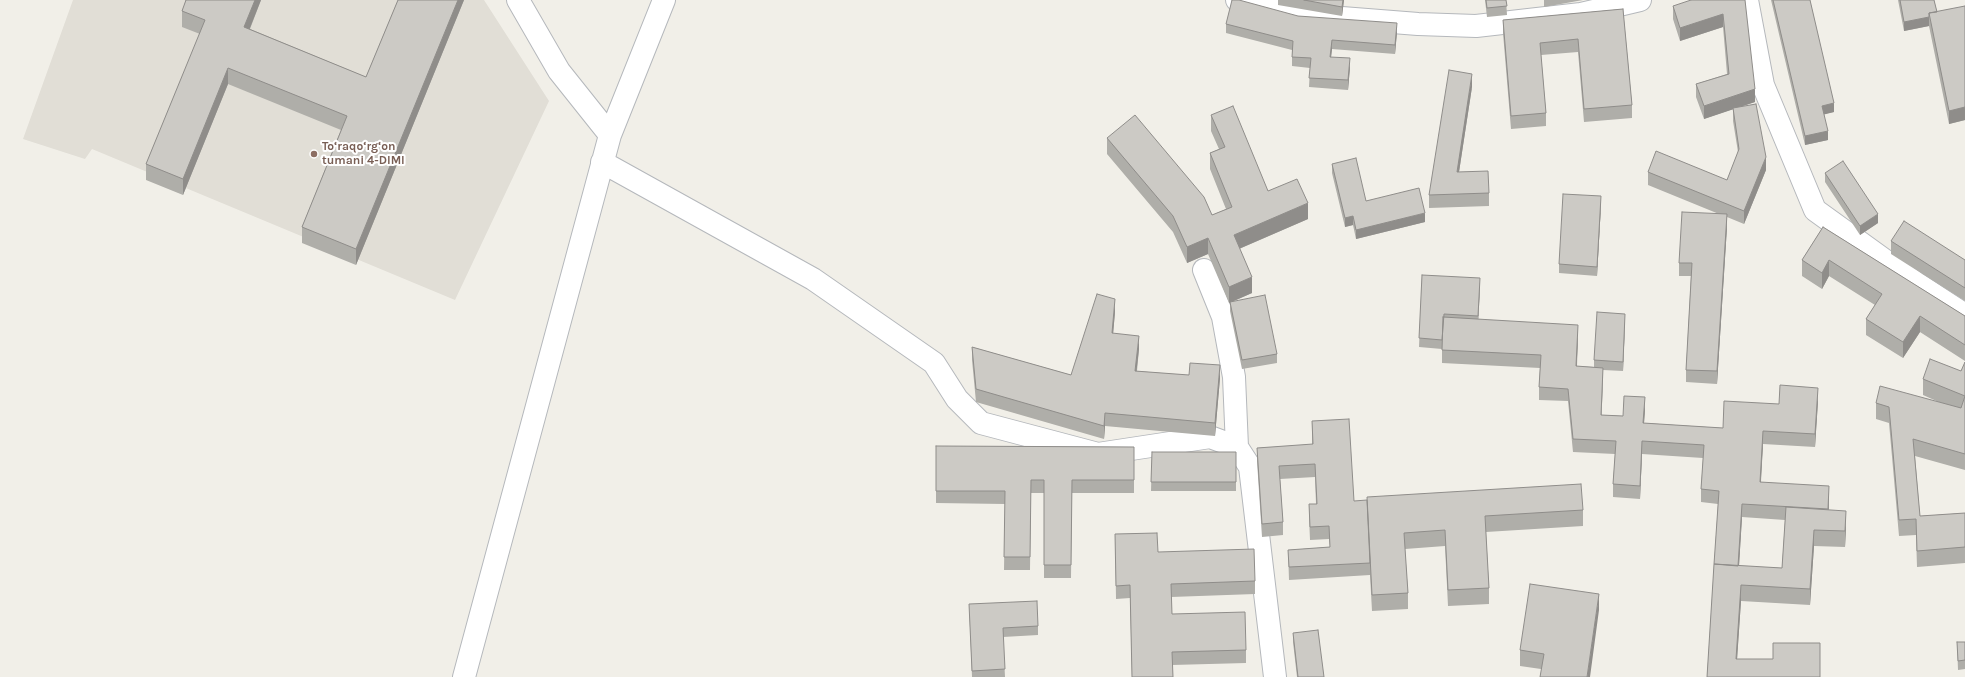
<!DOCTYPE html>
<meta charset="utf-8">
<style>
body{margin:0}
canvas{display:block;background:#f1efe8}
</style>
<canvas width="1965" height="677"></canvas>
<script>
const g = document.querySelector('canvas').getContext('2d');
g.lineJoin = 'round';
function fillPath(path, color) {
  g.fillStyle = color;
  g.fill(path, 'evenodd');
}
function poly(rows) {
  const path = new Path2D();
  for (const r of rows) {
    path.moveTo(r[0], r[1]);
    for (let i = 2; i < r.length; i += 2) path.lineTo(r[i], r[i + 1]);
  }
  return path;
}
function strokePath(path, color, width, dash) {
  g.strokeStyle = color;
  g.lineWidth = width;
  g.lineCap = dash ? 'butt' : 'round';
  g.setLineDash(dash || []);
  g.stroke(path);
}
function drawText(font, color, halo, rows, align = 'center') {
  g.font = font + ' Karla,sans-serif';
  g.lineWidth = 4;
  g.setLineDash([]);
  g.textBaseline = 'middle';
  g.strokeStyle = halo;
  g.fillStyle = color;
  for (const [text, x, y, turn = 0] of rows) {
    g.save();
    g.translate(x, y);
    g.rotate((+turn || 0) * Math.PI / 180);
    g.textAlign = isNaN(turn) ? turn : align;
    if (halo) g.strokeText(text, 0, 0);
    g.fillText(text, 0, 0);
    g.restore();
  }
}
fillPath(poly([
 [73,0,484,0,549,101,455,300,92,149,85,159,23,139]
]), '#e1ded6');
const minor = poly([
 [518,0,559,71,610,135],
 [1237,0,1291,14,1418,24,1476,26,1581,14,1640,0],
 [1747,0,1763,85,1815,210,1916,283,1965,315],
 [602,162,813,279,934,363,957,399,981,423,1098,454,1210,437,1237,447,1250,467,1275,677],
 [1204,270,1223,317,1234,377,1237,447],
 [464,677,610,135,664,0]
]);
strokePath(minor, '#b5b8bc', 24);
strokePath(minor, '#fff', 22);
fillPath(poly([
 [186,0,261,0,250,29,366,77,398,0,464,0,356,265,302,243,302,227,341,130,228,84,183,195,146,180,146,164,200,34,182,27,182,11],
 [1278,0,1344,0,1342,16,1278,5],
 [1485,0,1506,0,1507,15,1487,17],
 [1544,0,1583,0,1544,7],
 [1745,0,1755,102,1743,106,1766,170,1744,224,1727,217,1727,227,1717,384,1686,382,1686,370,1691,276,1679,276,1679,263,1719,214,1648,185,1648,172,1727,180,1738,152,1733,121,1733,109,1704,119,1696,97,1696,84,1727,74,1723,27,1680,41,1673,19,1673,6],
 [1771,0,1810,0,1834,112,1824,114,1828,140,1805,145],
 [1898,0,1934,0,1937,12,1965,7,1965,120,1949,124,1929,26,1904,31],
 [1623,9,1632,105,1632,118,1584,122,1578,52,1541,55,1546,113,1546,126,1511,129,1503,33,1503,20],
 [1298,16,1397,32,1395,54,1332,49,1331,57,1350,67,1348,90,1309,87,1310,68,1292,66,1292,50,1226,33,1226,24],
 [1472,87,1459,172,1489,193,1489,206,1429,208,1429,195],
 [1211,115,1268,191,1308,219,1239,249,1252,293,1234,301,1277,354,1277,363,1242,369,1230,311,1230,303,1229,303,1208,254,1187,263,1173,232,1107,154,1107,138,1212,215,1226,209,1210,169,1210,153,1219,149,1211,131],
 [1332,164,1366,201,1425,222,1356,239,1353,225,1345,227,1332,173],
 [1825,173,1878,223,1860,235,1825,182],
 [1601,205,1597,276,1559,273,1559,264],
 [1823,227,1965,316,1965,361,1920,332,1903,358,1866,335,1866,319,1875,305,1829,276,1822,289,1802,276,1802,260],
 [1891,241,1965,260,1965,301,1891,254],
 [1422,275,1480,287,1478,319,1578,338,1577,366,1594,367,1594,360,1625,323,1623,371,1603,370,1601,415,1623,416,1645,410,1644,423,1723,428,1779,404,1818,401,1815,447,1763,444,1761,482,1829,499,1829,510,1846,527,1845,547,1814,546,1810,605,1741,601,1737,659,1820,677,1707,677,1718,504,1701,502,1701,489,1703,458,1642,454,1640,499,1613,497,1613,484,1615,454,1573,452,1568,401,1539,400,1539,387,1540,368,1442,363,1442,349,1419,347],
 [1742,517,1785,520,1782,568,1739,566],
 [1115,312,1113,334,1139,349,1137,371,1220,378,1215,436,1105,426,1104,439,976,402,972,360,972,347,1071,375],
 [1965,362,1965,470,1915,456,1920,516,1965,513,1965,563,1917,567,1916,535,1899,536,1889,423,1876,419,1876,403,1941,403,1923,395,1923,379,1961,371],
 [1312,421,1354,501,1583,510,1583,526,1486,532,1489,588,1489,604,1448,606,1445,546,1405,549,1408,593,1408,609,1372,611,1370,575,1289,580,1288,550,1330,547,1329,539,1310,540,1309,517,1309,504,1316,504,1315,477,1280,479,1283,522,1283,535,1262,537,1257,461,1257,448,1312,445],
 [936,446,1134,447,1134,493,1072,493,1071,578,1044,578,1044,493,1031,493,1030,570,1004,570,1005,504,936,503],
 [1152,452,1236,452,1236,491,1151,491],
 [1115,534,1158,552,1255,581,1255,594,1171,597,1172,614,1246,650,1246,663,1172,665,1173,677,1132,677,1130,598,1116,599],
 [969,604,1038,626,1038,635,1003,637,1005,677,972,677],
 [1599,610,1541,669,1520,666,1520,650],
 [1293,633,1324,677,1297,677,1293,642],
 [1957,642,1965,642,1965,669,1958,670]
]), '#afaea9');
fillPath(poly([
 [255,0,261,0,244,43,244,27],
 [458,0,464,0,356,265,356,249],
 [1343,0,1344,0,1342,16,1342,7],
 [1723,14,1723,27,1680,41,1680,28],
 [1929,17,1929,26,1904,31,1904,22],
 [1397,23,1397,32,1395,54,1395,45],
 [1332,40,1332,49,1330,66,1330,57],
 [1350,58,1350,67,1348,90,1348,80],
 [228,68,228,84,183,195,183,179],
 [1472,74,1472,87,1457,185,1457,172],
 [1755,89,1755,102,1704,119,1704,106],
 [1834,103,1834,112,1822,115,1822,106],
 [1965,107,1965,120,1949,124,1949,111],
 [1828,131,1828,140,1805,145,1805,136],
 [1766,157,1766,170,1744,224,1744,211],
 [1601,196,1601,205,1597,276,1597,267],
 [1308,203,1308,219,1234,251,1234,235],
 [1425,213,1425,222,1356,239,1356,230],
 [1727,214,1727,227,1717,384,1717,371],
 [1878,214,1878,223,1860,235,1860,226],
 [1353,216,1353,225,1345,227,1345,218],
 [1208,238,1208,254,1187,263,1187,247],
 [1829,260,1829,276,1822,289,1822,273],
 [1252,277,1252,293,1229,303,1229,287],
 [1480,278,1480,287,1478,326,1478,316],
 [1115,299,1115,312,1112,346,1112,333],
 [1625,314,1625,323,1623,371,1623,362],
 [1920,316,1920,332,1903,358,1903,342],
 [1578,325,1578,338,1576,379,1576,366],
 [1139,336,1139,349,1135,384,1135,371],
 [1220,365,1220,378,1215,436,1215,423],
 [1603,368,1603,381,1601,428,1601,415],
 [1818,388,1818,401,1815,447,1815,434],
 [1645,397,1645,410,1643,436,1643,423],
 [1105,413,1105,426,1104,439,1104,426],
 [1763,431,1763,444,1760,495,1760,482],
 [1642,441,1642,454,1640,499,1640,486],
 [1829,486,1829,499,1828,522,1828,509],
 [1742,504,1742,517,1738,582,1738,569],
 [1846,511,1846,527,1845,547,1845,531],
 [1814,530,1814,546,1810,605,1810,589],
 [1741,585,1741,601,1736,675,1736,659],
 [1599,594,1599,610,1590,677,1587,677]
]), '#8f8d8a');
const building = poly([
 [186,0,255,0,244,27,366,77,398,0,458,0,356,249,302,227,347,116,228,68,183,179,146,164,205,20,182,11,186,0],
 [1232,0,1239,0,1298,16,1397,23,1395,45,1332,40,1330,57,1350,58,1348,80,1309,78,1311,58,1292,57,1293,41,1226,24,1232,0],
 [1304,0,1343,0,1342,7,1304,0],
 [1486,0,1506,0,1507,6,1487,8,1486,0],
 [1691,0,1745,0,1755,89,1704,106,1696,84,1729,74,1723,14,1680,28,1673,6,1691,0],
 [1773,0,1810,0,1834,103,1822,106,1828,131,1805,136,1773,0],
 [1900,0,1934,0,1937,12,1929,13,1929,17,1904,22,1900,0],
 [1965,6,1965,107,1949,111,1929,13,1965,6],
 [1623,9,1632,105,1584,109,1578,39,1540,43,1546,113,1511,116,1503,20,1623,9],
 [1449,70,1472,74,1457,172,1488,171,1489,193,1429,195,1449,70],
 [1756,104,1766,157,1744,211,1648,172,1656,151,1727,180,1739,149,1733,108,1756,104],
 [1233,106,1268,191,1297,179,1308,203,1234,235,1252,277,1229,287,1208,238,1187,247,1173,216,1107,138,1135,115,1204,197,1212,215,1232,207,1210,153,1225,147,1211,115,1233,106],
 [1356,158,1366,201,1419,188,1425,213,1356,230,1353,216,1345,218,1332,164,1356,158],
 [1843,161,1878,214,1860,226,1825,173,1843,161],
 [1563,194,1601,196,1597,267,1559,264,1563,194],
 [1682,212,1727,214,1717,371,1686,370,1692,263,1679,263,1682,212],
 [1904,221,1965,260,1965,288,1891,241,1904,221],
 [1823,227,1965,316,1965,345,1920,316,1903,342,1866,319,1882,294,1829,260,1822,273,1802,260,1823,227],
 [1422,275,1480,278,1478,316,1444,314,1442,340,1419,338,1422,275],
 [1097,294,1115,299,1112,333,1139,336,1135,371,1189,375,1190,363,1220,365,1215,423,1105,413,1104,426,976,389,972,347,1071,375,1097,294],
 [1265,295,1277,354,1242,360,1230,302,1265,295],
 [1597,312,1625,314,1623,362,1594,360,1597,312],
 [1443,317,1578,325,1576,366,1603,368,1601,415,1623,416,1624,396,1645,397,1643,423,1723,428,1724,401,1779,404,1780,385,1818,388,1815,434,1763,431,1760,482,1829,486,1828,509,1742,504,1738,566,1714,564,1719,491,1701,489,1704,445,1642,441,1640,486,1613,484,1616,441,1573,439,1568,389,1539,387,1541,355,1442,350,1443,317],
 [1930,359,1961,371,1965,362,1965,454,1913,439,1920,516,1965,513,1965,547,1917,551,1916,519,1899,520,1889,407,1876,403,1880,386,1961,408,1965,396,1923,379,1930,359],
 [1349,419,1354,501,1367,500,1370,563,1289,567,1288,550,1330,547,1329,526,1310,527,1309,504,1317,504,1315,464,1279,466,1283,522,1262,524,1257,448,1313,444,1312,421,1349,419],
 [936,446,1134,447,1134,480,1072,480,1071,565,1044,565,1044,480,1031,480,1030,557,1004,557,1005,491,936,491,936,446],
 [1152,452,1236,452,1236,482,1151,482,1152,452],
 [1581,484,1583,510,1485,516,1489,588,1448,590,1445,530,1404,533,1408,593,1372,595,1367,497,1581,484],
 [1786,507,1846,511,1845,531,1814,530,1810,589,1741,585,1736,659,1773,659,1773,643,1820,643,1820,677,1707,677,1714,564,1782,568,1786,507],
 [1157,533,1158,552,1254,549,1255,581,1171,584,1172,614,1245,612,1246,650,1172,652,1173,677,1132,677,1130,585,1116,586,1115,534,1157,533],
 [1530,584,1599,594,1587,677,1540,677,1544,654,1520,650,1530,584],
 [1037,601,1038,626,1003,628,1005,669,972,671,969,604,1037,601],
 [1318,630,1324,677,1298,677,1293,633,1318,630],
 [1957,642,1965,642,1965,660,1958,661,1957,642]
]);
fillPath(building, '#cccac5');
strokePath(building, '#8f8d8a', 1);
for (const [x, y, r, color] of [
 [314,154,4,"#8d6e63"]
]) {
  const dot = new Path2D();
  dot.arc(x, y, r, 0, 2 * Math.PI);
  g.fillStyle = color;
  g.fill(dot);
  strokePath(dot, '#fff', 1.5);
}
drawText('bold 12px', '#785e54', '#fff', [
 ["To‘raqo‘rg‘on",322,147],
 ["tumani 4-DIMI",322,161]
], 'left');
</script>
